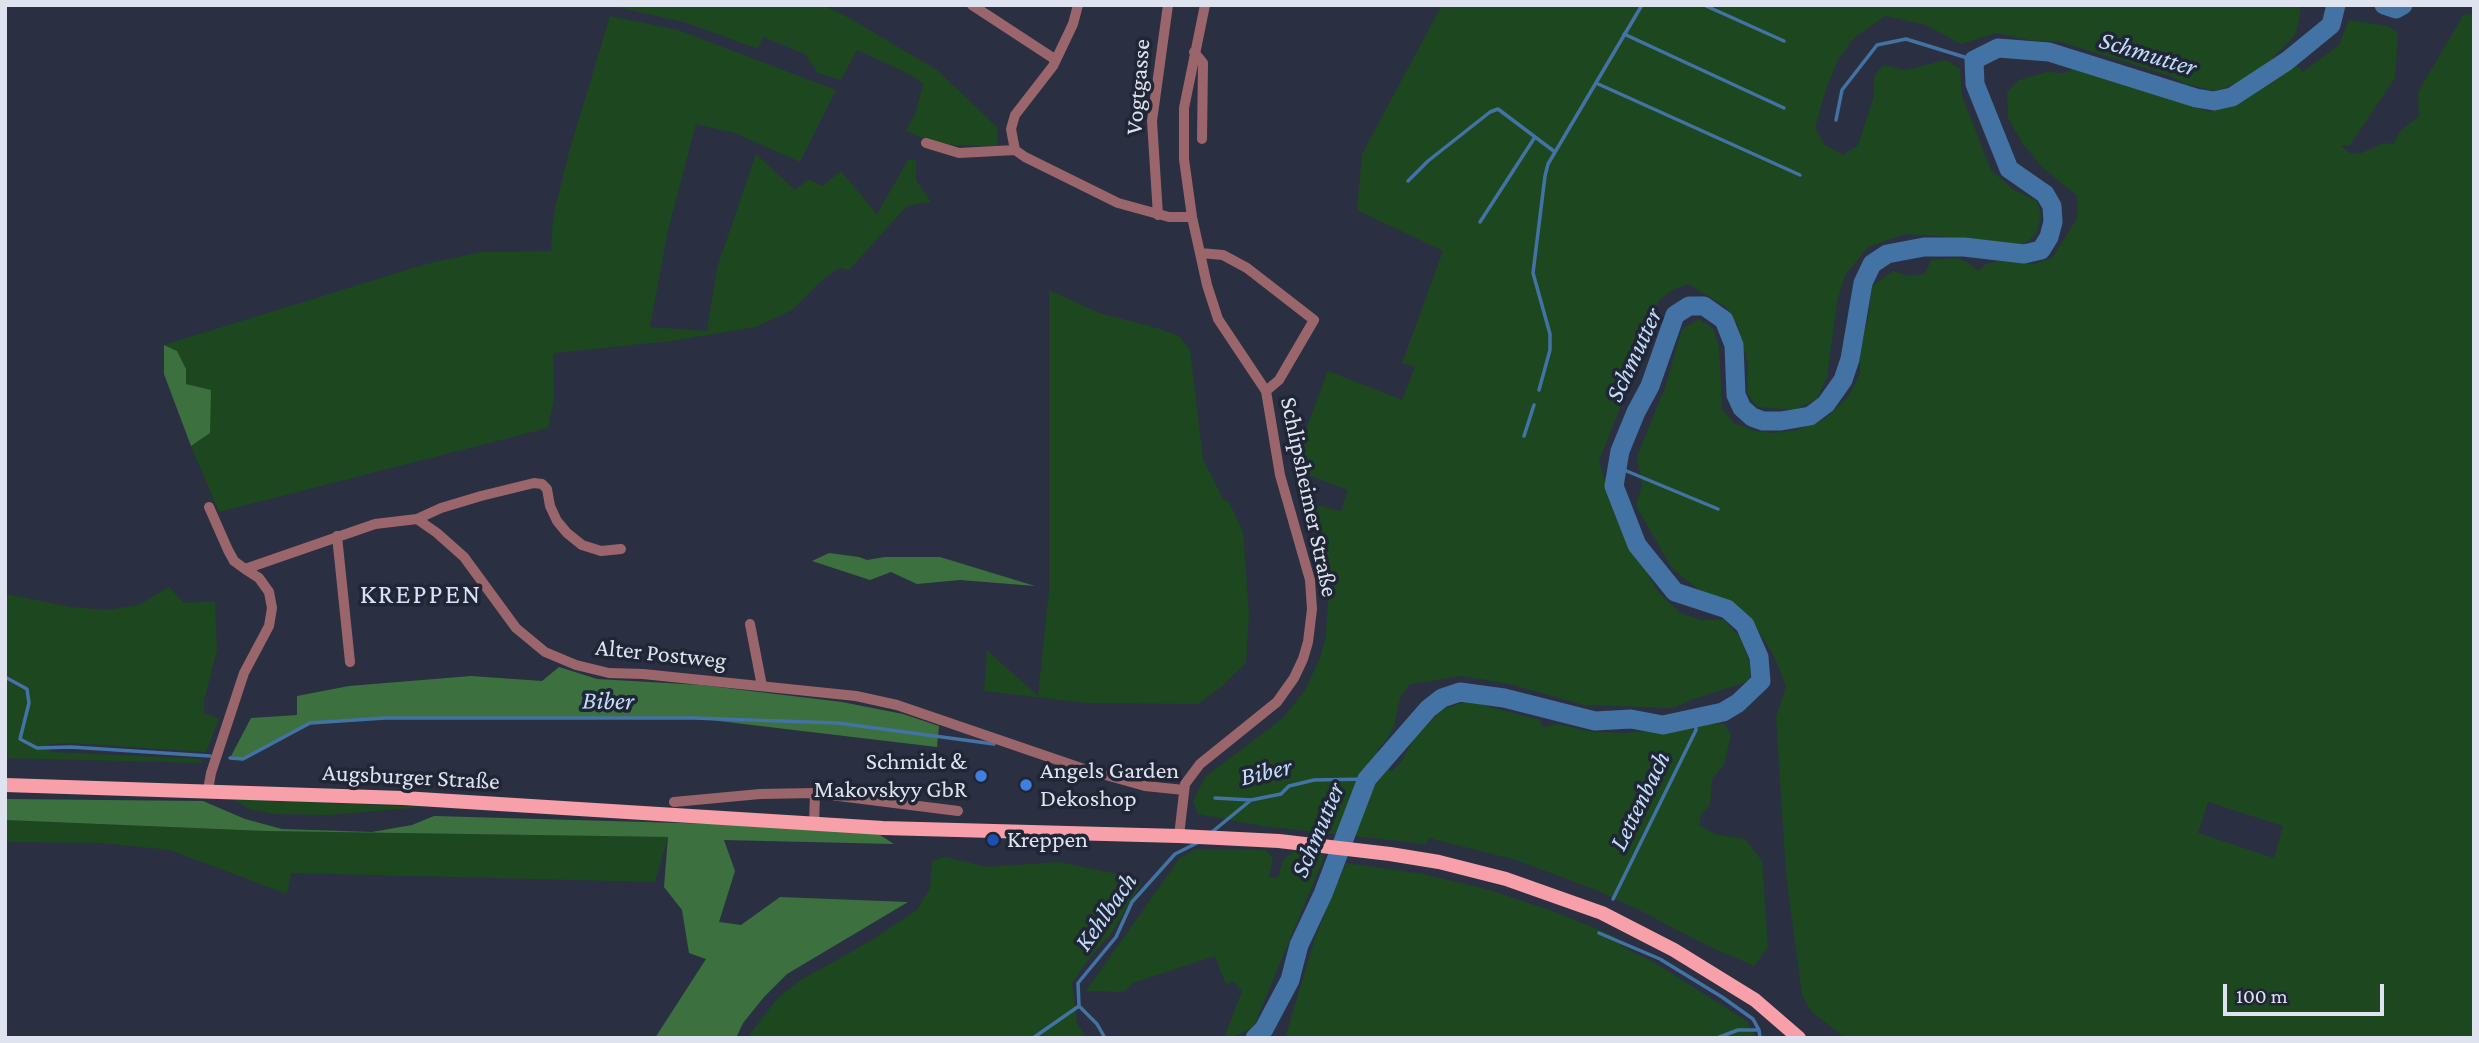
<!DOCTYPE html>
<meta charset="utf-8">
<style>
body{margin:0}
#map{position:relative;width:2479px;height:1043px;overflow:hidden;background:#2a3041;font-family:"Crimson Pro",serif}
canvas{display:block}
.frame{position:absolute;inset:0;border:7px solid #dfe3ef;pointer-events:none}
.scale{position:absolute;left:2223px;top:984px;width:161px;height:32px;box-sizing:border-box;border:4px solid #dfe3ef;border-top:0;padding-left:9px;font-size:21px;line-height:24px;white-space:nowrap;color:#dfe3ef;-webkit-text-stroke:5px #212637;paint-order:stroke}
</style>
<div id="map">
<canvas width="2479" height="1043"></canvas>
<div class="frame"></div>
<div class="scale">100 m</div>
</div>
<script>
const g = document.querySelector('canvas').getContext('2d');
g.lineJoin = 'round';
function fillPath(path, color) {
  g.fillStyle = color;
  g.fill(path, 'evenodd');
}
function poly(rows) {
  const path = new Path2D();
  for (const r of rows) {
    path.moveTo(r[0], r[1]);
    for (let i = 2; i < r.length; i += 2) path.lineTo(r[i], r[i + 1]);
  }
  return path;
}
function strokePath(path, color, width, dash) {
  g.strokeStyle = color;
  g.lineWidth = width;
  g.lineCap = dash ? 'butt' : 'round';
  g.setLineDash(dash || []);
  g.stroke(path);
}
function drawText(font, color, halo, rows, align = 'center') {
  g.font = font + ' "Crimson Pro",serif';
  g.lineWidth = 7;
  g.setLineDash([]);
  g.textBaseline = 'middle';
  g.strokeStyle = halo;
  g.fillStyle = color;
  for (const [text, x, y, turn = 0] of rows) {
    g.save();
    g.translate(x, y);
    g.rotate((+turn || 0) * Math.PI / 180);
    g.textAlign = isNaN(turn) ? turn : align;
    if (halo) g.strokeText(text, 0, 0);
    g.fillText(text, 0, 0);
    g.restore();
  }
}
fillPath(poly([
 [607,5,823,5,851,19,937,70,997,127,998,147,935,144,906,131,916,112,923,84,909,74,857,50,841,80,818,73,805,54,763,37,758,49,684,22],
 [1442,5,2300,5,2300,16,2295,35,2271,60,2244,80,2216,91,2186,84,2170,76,2061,42,2029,40,1996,33,1961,44,1926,25,1885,16,1854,38,1838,60,1826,89,1815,128,1825,145,1843,155,1858,145,1874,96,1874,76,1883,65,1906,70,1946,60,1960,69,1962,96,1991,170,2014,190,2037,201,2041,215,2037,233,2023,245,2001,245,1969,238,1905,234,1868,247,1845,275,1837,302,1827,377,1817,399,1794,410,1758,407,1747,394,1748,364,1738,326,1726,307,1688,284,1672,290,1659,300,1641,343,1630,383,1599,461,1621,530,1659,593,1681,613,1701,620,1724,620,1741,638,1750,664,1750,681,1693,699,1674,708,1584,705,1509,684,1463,676,1410,684,1400,698,1394,726,1387,739,1377,750,1391,772,1401,762,1414,739,1441,710,1468,701,1540,720,1542,727,1558,724,1593,732,1626,733,1724,723,1731,735,1724,765,1712,779,1710,805,1701,814,1699,825,1715,834,1745,839,1762,861,1768,947,1754,966,1708,946,1639,910,1596,890,1516,860,1429,838,1426,844,1263,826,1198,814,1193,801,1205,777,1284,717,1305,690,1320,658,1326,636,1328,601,1327,586,1318,547,1303,502,1341,511,1348,490,1300,472,1296,456,1328,371,1402,400,1415,367,1402,363,1443,251,1357,210,1362,154],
 [2464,14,2474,15,2474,1038,1845,1038,1811,1011,1802,995,1786,874,1776,717,1786,686,1774,656,1748,614,1699,590,1672,568,1636,506,1642,485,1637,456,1665,388,1682,329,1699,319,1713,328,1719,346,1722,409,1734,423,1755,431,1774,433,1798,430,1826,418,1848,397,1860,374,1860,350,1868,318,1872,286,1893,271,1909,276,1925,274,1931,260,1957,258,1970,264,1978,271,1986,264,1997,261,2034,264,2052,258,2076,220,2078,211,2077,196,2042,167,2023,144,2008,118,2007,92,2019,80,2047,72,2065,73,2076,67,2210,112,2229,106,2296,65,2303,72,2339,45,2349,20,2388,26,2398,33,2395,78,2350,145,2341,146,2350,153,2359,154,2384,143,2393,144,2401,130,2419,116,2418,92],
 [2208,802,2283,826,2274,858,2198,833],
 [610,16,678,30,836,90,800,162,734,133,696,124,668,230,650,327,707,331,717,268,756,154,795,190,809,179,822,186,841,171,877,214,908,160,916,160,916,180,931,202,907,206,849,270,840,268,823,279,792,310,756,327,671,341,553,353,554,399,548,428,219,512,191,446,210,433,186,384,186,369,177,351,164,345,426,264,481,252,551,251,553,217,569,152],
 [1049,290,1099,313,1157,328,1179,336,1190,350,1203,459,1223,499,1229,502,1243,532,1249,613,1246,663,1222,686,1198,704,1087,703,984,691,987,650,1038,696,1049,590],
 [169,587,184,603,215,601,217,650,204,701,204,713,219,719,206,752,72,743,48,744,51,752,201,759,202,763,5,758,5,679,19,687,15,680,5,675,5,594,71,607,107,610,139,605],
 [235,800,253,800,424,807,328,815,275,814,249,809],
 [5,820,265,831,668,837,655,882,291,873,287,894,170,850,102,843,5,842],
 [1195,849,1266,850,1273,859,1269,878,1278,877,1282,863,1287,856,1293,852,1325,855,1253,1028,1230,1038,1224,1038,1242,991,1233,981,1226,985,1215,956,1133,983,1124,992,1086,991,1179,859],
 [945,857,987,867,1058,862,1127,876,1142,882,1111,934,1090,957,1072,983,1077,1023,1086,1038,747,1038,777,999,799,981,867,943,917,910,930,888,932,861],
 [1346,863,1423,874,1486,889,1558,913,1614,936,1623,947,1652,961,1747,1021,1756,1038,1285,1038,1315,938]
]), '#1d471f');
fillPath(poly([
 [164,345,177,351,186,369,186,384,211,390,210,433,191,446,164,374],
 [829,553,859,557,867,560,885,557,940,557,1035,586,960,580,917,584,891,572,870,580,812,561],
 [559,667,597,679,701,685,842,702,903,714,939,726,937,747,693,718,385,718,310,723,243,759,230,758,251,718,297,715,297,696,349,686,471,676,542,681],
 [5,799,203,801,245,819,282,829,372,832,412,825,434,816,750,825,877,833,894,844,724,840,735,871,719,922,741,925,780,897,908,902,787,974,764,997,743,1023,736,1038,655,1038,706,959,689,953,682,910,664,887,668,837,265,831,5,820]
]), '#3d703f');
strokePath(poly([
 [1704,5,1784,41],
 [1624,34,1784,108],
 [1596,83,1800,175],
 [1836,120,1842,90,1877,45,1906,39,1974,60],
 [1408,181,1428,161,1490,112,1498,109,1555,152],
 [1480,222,1535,137],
 [1539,390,1550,350,1550,334,1533,273,1545,176,1548,164,1642,5],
 [1524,436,1534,405],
 [1617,467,1718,509],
 [5,677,27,689,29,703,20,739,37,748,71,747,210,756],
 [230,758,243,759,310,723,385,718,693,718,838,723,994,744],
 [1215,798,1251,800,1281,794,1289,786,1314,780,1367,779],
 [1212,832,1251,800],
 [1613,899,1696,730,1695,719],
 [1599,933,1660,959,1722,997,1753,1019,1759,1030,1760,1038],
 [1079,1006,1097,1024,1105,1038],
 [1033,1038,1079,1006,1078,983,1116,937,1132,902,1175,854,1201,841],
 [1717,1038,1738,1030,1759,1030]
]), '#4273a4', 3.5);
strokePath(poly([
 [2384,5,2396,9,2403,5],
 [1255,1038,1264,1029,1290,980,1299,945,1323,894,1367,779,1428,709,1442,698,1460,692,1504,698,1595,721,1631,719,1663,725,1723,712,1738,703,1761,681,1759,657,1745,625,1727,609,1675,592,1637,545,1614,486,1620,451,1636,412,1650,386,1675,315,1689,306,1704,306,1724,320,1734,345,1736,395,1742,408,1752,417,1763,421,1781,421,1810,416,1826,404,1843,380,1850,359,1863,283,1872,264,1887,254,1924,247,1964,247,2024,254,2041,250,2049,237,2053,222,2052,206,2045,194,2009,169,1975,84,1974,60,1998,48,2049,52,2196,98,2214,101,2232,97,2287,61,2331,25,2336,5]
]), '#4273a4', 19);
strokePath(poly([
 [972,5,1056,60],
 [1078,5,1073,24,1053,66,1015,115,1011,129,1015,150,1025,157,1118,203,1169,217,1192,217],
 [1194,52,1203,63,1202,139],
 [926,143,959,153,1015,150],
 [1158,215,1152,121,1168,5],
 [1200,253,1223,255,1247,268,1314,320,1279,380,1266,391],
 [209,507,228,550,234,561,245,569],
 [417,519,441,508,481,496,534,483,542,484,547,489,550,506,557,521,567,533,582,545,601,551,621,549],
 [337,536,350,662],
 [750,624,762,686],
 [208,790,211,773,244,673,269,626,272,608,269,592,259,578,245,569,375,524,417,519,437,533,464,557,516,628,545,652,576,665,609,673,643,674,856,696,897,705,1084,769,1145,786,1184,790],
 [674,802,760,794,815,793,958,811],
 [814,825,815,793],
 [1179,836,1185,784,1200,764,1277,702,1294,678,1303,659,1308,642,1312,609,1310,580,1280,475,1266,391,1218,319,1207,285,1192,217,1184,159,1184,108,1205,5]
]), '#9b666b', 10);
strokePath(poly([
 [5,785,403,798,883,828,1179,836,1279,841,1390,854,1439,862,1506,879,1602,913,1674,950,1755,1000,1799,1038]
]), '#f8a0aa', 14);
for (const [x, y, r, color] of [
 [981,776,7,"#3f7fe0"],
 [1026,785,7,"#3f7fe0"],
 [993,840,7,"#1a4fb4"]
]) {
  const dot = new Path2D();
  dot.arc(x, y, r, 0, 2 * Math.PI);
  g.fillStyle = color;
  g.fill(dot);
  strokePath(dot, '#212637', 2.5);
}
drawText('24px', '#dfe3ef', '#212637', [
 ["Vogtgasse",1138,87,-85],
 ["Schlipsheimer Straße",1309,497,78],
 ["Alter Postweg",661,654,6],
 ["Augsburger Straße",411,777,3]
]);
drawText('24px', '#dfe3ef', '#212637', [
 ["Schmidt &",967,762,"right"],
 ["Makovskyy GbR",967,790,"right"],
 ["Angels Garden",1040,771],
 ["Dekoshop",1040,799],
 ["Kreppen",1007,840]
], 'left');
drawText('italic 26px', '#c2ddfa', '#212637', [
 ["Schmutter",2148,54,17],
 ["Schmutter",1634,355,-65],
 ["Biber",608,701,1],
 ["Biber",1266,772,-13],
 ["Lettenbach",1640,801,-64],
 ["Schmutter",1318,830,-67],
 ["Kehlbach",1106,912,-55]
]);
g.letterSpacing = '2px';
drawText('28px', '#d8e0f7', '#212637', [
 ["KREPPEN",421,594]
]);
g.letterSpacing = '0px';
</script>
